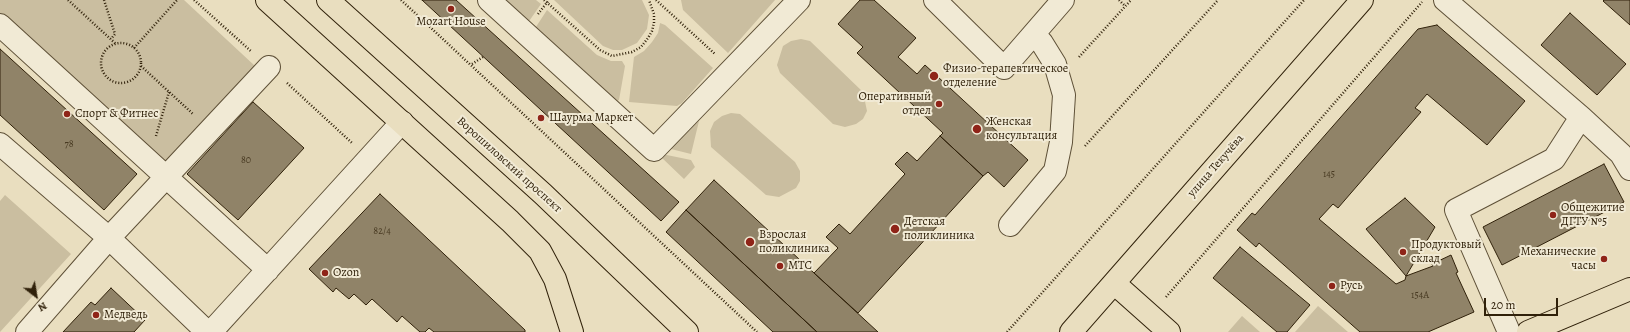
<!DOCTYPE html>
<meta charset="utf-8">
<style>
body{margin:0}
#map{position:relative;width:1630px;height:332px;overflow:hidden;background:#e9debf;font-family:Alegreya,serif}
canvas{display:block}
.north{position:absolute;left:16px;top:276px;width:40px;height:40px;-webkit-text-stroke:3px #f1ead5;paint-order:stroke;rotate:149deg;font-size:11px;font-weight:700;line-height:16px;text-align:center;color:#30210a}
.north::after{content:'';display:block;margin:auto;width:14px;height:18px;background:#30210a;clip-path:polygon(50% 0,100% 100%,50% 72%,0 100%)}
.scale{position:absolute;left:1484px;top:298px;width:74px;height:18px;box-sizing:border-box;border:2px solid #30210a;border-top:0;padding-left:5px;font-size:12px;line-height:14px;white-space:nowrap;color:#30210a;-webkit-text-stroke:3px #f1ead5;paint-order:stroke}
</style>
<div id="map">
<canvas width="1630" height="332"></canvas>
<div class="north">N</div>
<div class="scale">20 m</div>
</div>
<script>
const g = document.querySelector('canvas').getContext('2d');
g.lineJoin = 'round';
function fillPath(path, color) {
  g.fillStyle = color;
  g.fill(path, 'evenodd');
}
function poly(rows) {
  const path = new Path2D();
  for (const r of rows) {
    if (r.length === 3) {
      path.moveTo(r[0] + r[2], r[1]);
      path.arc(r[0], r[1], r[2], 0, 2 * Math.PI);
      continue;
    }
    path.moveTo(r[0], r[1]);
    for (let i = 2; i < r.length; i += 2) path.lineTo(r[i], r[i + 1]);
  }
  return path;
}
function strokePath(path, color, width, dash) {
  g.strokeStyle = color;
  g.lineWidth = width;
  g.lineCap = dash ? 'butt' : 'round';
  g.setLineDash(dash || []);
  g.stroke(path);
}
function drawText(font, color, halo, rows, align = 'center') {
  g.font = font + ' Alegreya,serif';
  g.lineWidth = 4;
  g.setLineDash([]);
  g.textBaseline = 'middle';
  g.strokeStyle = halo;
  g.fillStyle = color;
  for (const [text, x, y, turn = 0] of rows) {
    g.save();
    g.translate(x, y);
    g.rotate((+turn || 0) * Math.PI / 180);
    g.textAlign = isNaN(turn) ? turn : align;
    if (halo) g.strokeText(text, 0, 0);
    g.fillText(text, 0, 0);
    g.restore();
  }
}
fillPath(poly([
 [0,0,184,0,255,66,162,167,0,17],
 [495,0,536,0,541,4,525,27],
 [554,0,642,0,649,15,647,29,637,43,622,50,613,50,603,46],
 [681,0,775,0,728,53,683,10],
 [547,10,597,55,611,61,622,61,625,66,619,100,616,102,532,33],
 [660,23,665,25,713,68,682,103,677,106,629,102,634,57,644,51,652,42,658,33],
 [801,39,810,41,863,92,867,111,863,119,856,124,845,127,833,124,780,73,777,65,783,46,791,41],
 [731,113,740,114,795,162,800,171,800,181,796,188,779,197,766,195,711,147,710,131,714,122,722,116],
 [699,121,691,154,667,148],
 [662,154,691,160,695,167,684,179,661,157],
 [5,195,71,254,0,332,0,201],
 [1318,306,1348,332,1295,332],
 [1242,316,1260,332,1228,332]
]), '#cabea0');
const building = poly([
 [422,0,456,0,679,202,661,221,422,0],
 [860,0,874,0,916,38,898,57,917,74,925,65,1028,160,1004,187,988,172,983,176,940,136,943,133,857,53,863,47,838,24,860,0],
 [1630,0,1630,25,1603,1,1604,0,1630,0],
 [1570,13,1626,64,1597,95,1541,45,1570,13],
 [1437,25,1525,101,1487,145,1427,94,1415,108,1421,112,1338,208,1333,204,1319,219,1396,284,1405,280,1406,276,1433,266,1432,264,1451,255,1458,272,1456,273,1474,312,1428,332,1360,332,1259,243,1256,247,1237,230,1252,213,1255,215,1418,29,1437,25],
 [0,49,137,174,104,210,0,115,0,49],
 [253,102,304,148,238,220,187,174,253,102],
 [940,136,983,176,858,313,814,273,838,248,826,237,839,224,850,234,905,174,895,164,907,152,917,161,940,136],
 [1604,164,1624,202,1502,265,1483,227,1604,164],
 [714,180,814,273,878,332,817,332,686,210,714,180],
 [380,194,525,330,525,332,434,332,429,328,425,332,420,332,402,316,397,322,372,299,366,305,354,294,349,299,336,288,333,292,309,269,380,194],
 [1405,198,1435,227,1406,276,1366,229,1405,198],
 [686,210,817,332,773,332,666,232,686,210],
 [1240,247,1310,305,1287,332,1277,332,1213,278,1240,247],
 [111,288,145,320,134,332,63,332,91,302,95,305,111,288]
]);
fillPath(building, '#908368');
strokePath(building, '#30210a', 1);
const minor = poly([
 [489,0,654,150,799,0],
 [935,0,1004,68,1063,0],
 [1445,0,1581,117,1554,159,1456,210,1509,332],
 [0,25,268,270],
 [1581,117,1621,154,1630,169],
 [0,144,109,238,207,332],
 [1010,225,1055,171,1061,142,1064,95,1055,64,1042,43,1034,34],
 [27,332,109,238,269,67],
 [211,332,402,122]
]);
const major = poly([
 [267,0,510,221,540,251,555,279,572,332],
 [328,0,543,194,687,332],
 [1114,283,1169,332],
 [1071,332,1362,0],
 [1528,332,1630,289]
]);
strokePath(minor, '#5e5037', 24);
strokePath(major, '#30210a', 24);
strokePath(poly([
 [68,0,116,44],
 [104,0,115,34,111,39],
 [194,0,252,52],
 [401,0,757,332],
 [544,0,600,50,612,56,632,52,641,47,648,38,652,31,654,23,654,14,649,0],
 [656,0,715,54],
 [1119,0,1125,6],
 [538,14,549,0],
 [121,63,20],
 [134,48,177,0],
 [1079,57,1131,0],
 [472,64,483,57],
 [141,66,193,114],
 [287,83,352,143],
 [156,136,169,92],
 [1085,146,1218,0],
 [1166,297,1422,2],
 [1007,332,1304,0]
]), '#30210a', 2.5, [1, 2]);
strokePath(minor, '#f1ead5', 22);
strokePath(major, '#e9debf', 22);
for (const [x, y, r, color] of [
 [451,9,4,"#8f2418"],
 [934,76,5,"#8f2418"],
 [939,104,4,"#8f2418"],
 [67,114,4,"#8f2418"],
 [541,118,4,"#8f2418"],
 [977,129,5,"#8f2418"],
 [1553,215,4,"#8f2418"],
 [895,229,5,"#8f2418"],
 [750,242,5,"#8f2418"],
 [1403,252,4,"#8f2418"],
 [1604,259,4,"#8f2418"],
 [780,266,4,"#8f2418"],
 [325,273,4,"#8f2418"],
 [1332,286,4,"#8f2418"],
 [96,315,4,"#8f2418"]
]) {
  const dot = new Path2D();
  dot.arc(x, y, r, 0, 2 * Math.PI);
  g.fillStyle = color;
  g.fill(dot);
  strokePath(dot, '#f1ead5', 1.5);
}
drawText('10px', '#483a22', null, [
 ["78",69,145],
 ["80",246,161],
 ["145",1329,175],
 ["82/4",382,232],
 ["154А",1420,296]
]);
drawText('12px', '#30210a', '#f1ead5', [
 ["Mozart House",451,22,"center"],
 ["Физио-терапевтическое",943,69],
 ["отделение",943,83],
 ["Оперативный",931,97,"right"],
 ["отдел",931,111,"right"],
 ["Спорт & Фитнес",75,114],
 ["Шаурма Маркет",549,118],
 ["Женская",986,122],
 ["консультация",986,136],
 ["Общежитие",1561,208],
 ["ДГТУ №5",1561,222],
 ["Детская",904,222],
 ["поликлиника",904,236],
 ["Взрослая",759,235],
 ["поликлиника",759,249],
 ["Продуктовый",1411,245],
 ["склад",1411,259],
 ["Механические",1596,252,"right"],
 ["часы",1596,266,"right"],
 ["МТС",788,266],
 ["Ozon",333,273],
 ["Русь",1340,286],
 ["Медведь",104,315]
], 'left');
drawText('12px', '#30210a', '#f1ead5', [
 ["Ворошиловский проспект",509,165,42],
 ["улица Текучёва",1216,166,-49]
]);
</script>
